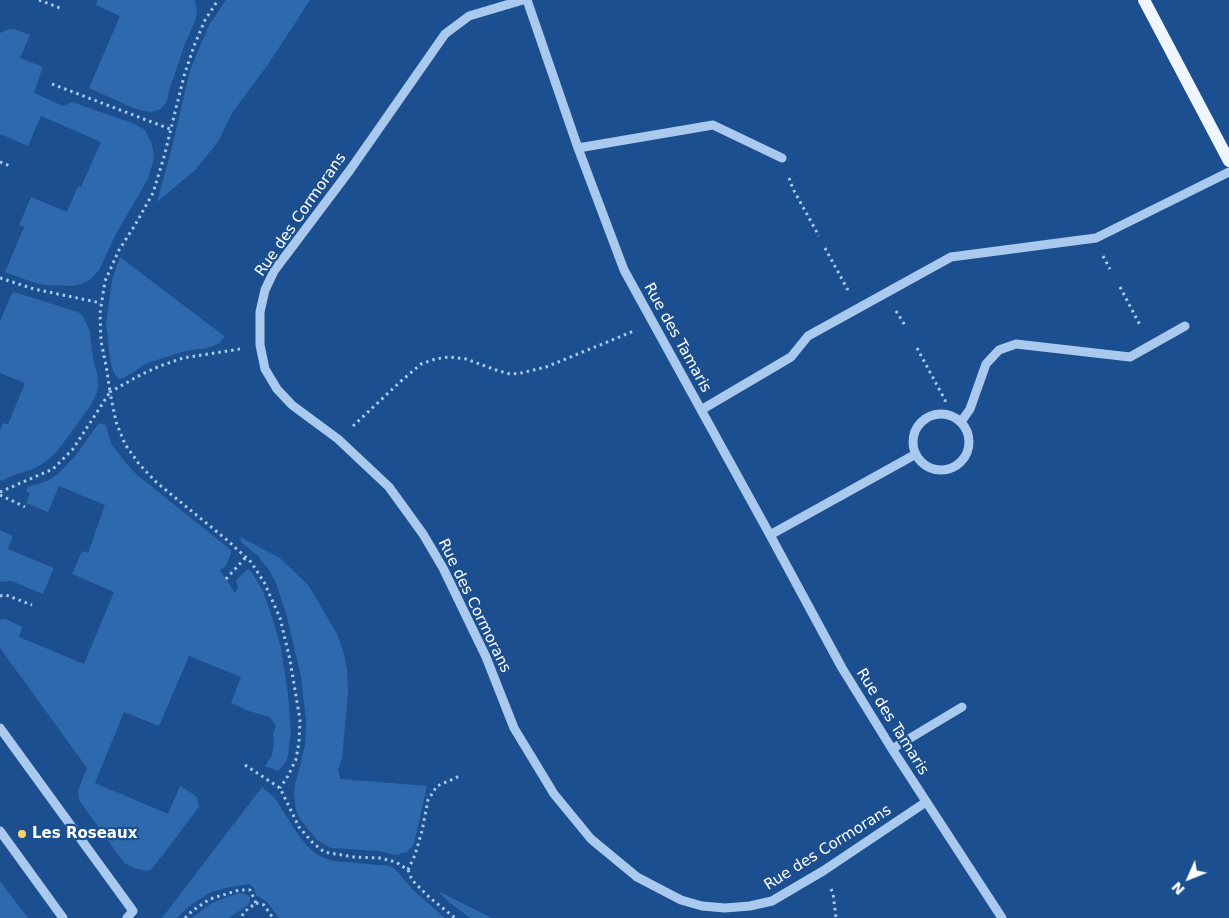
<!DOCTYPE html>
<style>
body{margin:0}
#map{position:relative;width:1229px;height:918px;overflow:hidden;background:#1b4f8f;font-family:"DejaVu Sans",sans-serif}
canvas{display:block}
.north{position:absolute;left:1164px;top:853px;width:50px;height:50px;-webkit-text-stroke:4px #1b4f8f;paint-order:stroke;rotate:226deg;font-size:14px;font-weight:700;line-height:20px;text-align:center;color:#fff}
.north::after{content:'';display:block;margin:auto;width:18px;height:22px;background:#fff;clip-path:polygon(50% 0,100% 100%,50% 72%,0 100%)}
</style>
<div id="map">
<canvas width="1229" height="918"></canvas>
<div class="north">N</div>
</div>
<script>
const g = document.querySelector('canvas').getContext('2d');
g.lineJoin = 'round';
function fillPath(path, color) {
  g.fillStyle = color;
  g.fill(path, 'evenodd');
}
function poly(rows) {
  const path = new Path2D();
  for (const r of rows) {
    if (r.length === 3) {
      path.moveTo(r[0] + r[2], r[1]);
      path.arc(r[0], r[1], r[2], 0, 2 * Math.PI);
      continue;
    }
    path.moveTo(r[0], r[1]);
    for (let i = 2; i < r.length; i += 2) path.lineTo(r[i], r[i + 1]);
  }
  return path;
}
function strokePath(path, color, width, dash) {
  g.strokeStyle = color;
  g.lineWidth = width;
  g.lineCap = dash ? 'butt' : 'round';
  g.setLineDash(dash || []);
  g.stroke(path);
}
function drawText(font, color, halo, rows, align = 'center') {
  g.font = font + ' "DejaVu Sans",sans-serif';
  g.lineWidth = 4.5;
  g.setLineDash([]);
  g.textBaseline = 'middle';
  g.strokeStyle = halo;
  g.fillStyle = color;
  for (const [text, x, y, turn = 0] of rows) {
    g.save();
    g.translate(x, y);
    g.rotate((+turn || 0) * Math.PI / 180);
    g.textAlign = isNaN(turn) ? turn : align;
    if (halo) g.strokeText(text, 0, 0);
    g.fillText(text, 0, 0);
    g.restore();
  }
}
fillPath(poly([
 [98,0,195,0,197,13,195,21,185,44,169,91,167,101,161,109,151,112,144,111,133,108,89,88,120,16,96,5],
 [226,0,310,0,267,66,232,113,218,142,195,170,157,202,172,147,190,70,209,25],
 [9,29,14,29,30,35,20,58,43,67,34,93,63,106,72,102,135,124,145,130,152,144,154,158,148,179,117,232,99,270,92,278,82,284,71,286,44,285,32,282,5,272,24,227,19,225,31,197,67,212,78,186,81,187,101,142,41,116,28,146,0,134,0,33],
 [120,257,224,336,224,338,218,344,208,348,185,351,154,361,143,365,134,372,123,378,119,379,116,376,113,371,110,359,107,331,106,326,112,280],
 [14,292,78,312,83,316,90,332,93,359,97,373,98,386,97,392,91,405,56,453,39,466,33,469,11,476,2,481,0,480,0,431,3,423,8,424,25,383,0,373,0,321,12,293],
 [99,423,106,425,109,437,112,445,126,463,136,474,231,550,231,554,227,562,225,567,220,570,235,593,238,588,236,581,237,579,248,569,251,571,263,591,274,623,281,648,288,694,291,731,288,755,286,762,278,771,265,766,272,755,274,741,273,733,276,726,270,717,252,712,231,703,241,677,189,656,159,726,124,712,95,783,168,814,180,786,193,794,197,797,199,807,152,869,148,871,136,869,124,863,79,800,78,790,87,768,0,648,0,620,6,619,22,627,19,637,84,664,114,592,72,574,82,551,88,553,105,505,59,486,48,512,26,503,30,494,26,491,28,487,47,481,58,474,75,456],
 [0,530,13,536,8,549,54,568,43,594,12,581,0,582],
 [240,537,280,558,309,586,337,634,344,654,347,670,348,693,342,759,338,769,340,779,427,786,414,844,407,852,395,855,380,851,331,848,317,840,300,819,296,810,294,794,295,784,301,763,305,744,306,721,301,677,287,617,276,583,269,570,258,556,241,542],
 [262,787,274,797,297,833,306,845,316,854,324,858,334,861,390,866,395,869,413,890,445,918,279,918,267,902,256,895,254,888,250,884,226,888,211,892,188,907,177,918,162,918],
 [0,881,15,901,28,918,0,918],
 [438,891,492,918,470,918,449,902],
 [240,893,248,895,250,898,250,901,248,905,229,918,192,918,210,904,219,900]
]), '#2e69ad');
strokePath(poly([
 [39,0,60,8],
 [52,84,170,129],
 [0,162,10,166],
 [789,178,793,189,819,236],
 [825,248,849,292],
 [1103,256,1110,269],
 [0,278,34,289,101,303],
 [1120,287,1141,327],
 [896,311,906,327],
 [917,348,945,400,946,405],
 [240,349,183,358,160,366,142,374,110,392,116,422,125,444,139,464,156,482,227,540,251,562,264,582,280,618,290,660,300,720,299,742,296,759,288,776,280,788],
 [353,426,400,382,421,364,435,359,449,357,466,359,496,370,510,374,521,373,546,367,634,331],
 [0,492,53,469,73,449,110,392,107,371,101,341,100,313,105,281,119,250,135,225,153,193,164,157,184,76,194,46,205,20,218,0],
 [0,495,25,507],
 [226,579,246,557],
 [0,596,6,595,32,605],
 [245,765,280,788,299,827,312,842,324,852,354,857,380,858,396,862,408,870,412,880,429,897,455,918],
 [408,870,415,855,422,831,428,800,437,786,462,775],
 [831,889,833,893,836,918],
 [256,903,264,905,273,918],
 [185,918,192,911,210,899,239,890,250,890,256,903,244,912,241,918]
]), '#a9c9ee', 3, [2.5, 4]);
strokePath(poly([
 [523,0,469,16,445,34,350,170,274,271,265,290,260,312,260,345,265,369,277,389,292,405,338,439,389,487,423,534,443,568,486,657,514,728,554,794,591,839,637,877,681,900,702,906,725,908,750,906,772,901,823,871,926,802],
 [527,0,578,148,624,270,770,535,842,668,892,749,1002,918],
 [578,148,713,125,782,158],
 [701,410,791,357,808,336,951,257,1096,238,1229,172],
 [941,442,28],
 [961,422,970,409,986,364,999,350,1016,344,1130,357,1185,326],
 [770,535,916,454],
 [0,728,133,911,127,918],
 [892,749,962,707],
 [0,831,63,918]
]), '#a9c9ee', 9);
strokePath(poly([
 [1144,0,1229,161]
]), '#f0f6ff', 12);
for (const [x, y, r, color] of [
 [22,834,5,"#ffd166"]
]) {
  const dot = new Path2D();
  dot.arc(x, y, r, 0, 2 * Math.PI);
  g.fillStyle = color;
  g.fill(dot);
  strokePath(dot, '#1b4f8f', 2);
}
drawText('15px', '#fff', '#1b4f8f', [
 ["Rue des Cormorans",301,215,-55],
 ["Rue des Tamaris",677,338,61],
 ["Rue des Cormorans",474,606,64],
 ["Rue des Tamaris",892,722,58],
 ["Rue des Cormorans",828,848,-32]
]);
drawText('bold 15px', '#fff', '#1b4f8f', [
 ["Les Roseaux",32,834]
], 'left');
</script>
